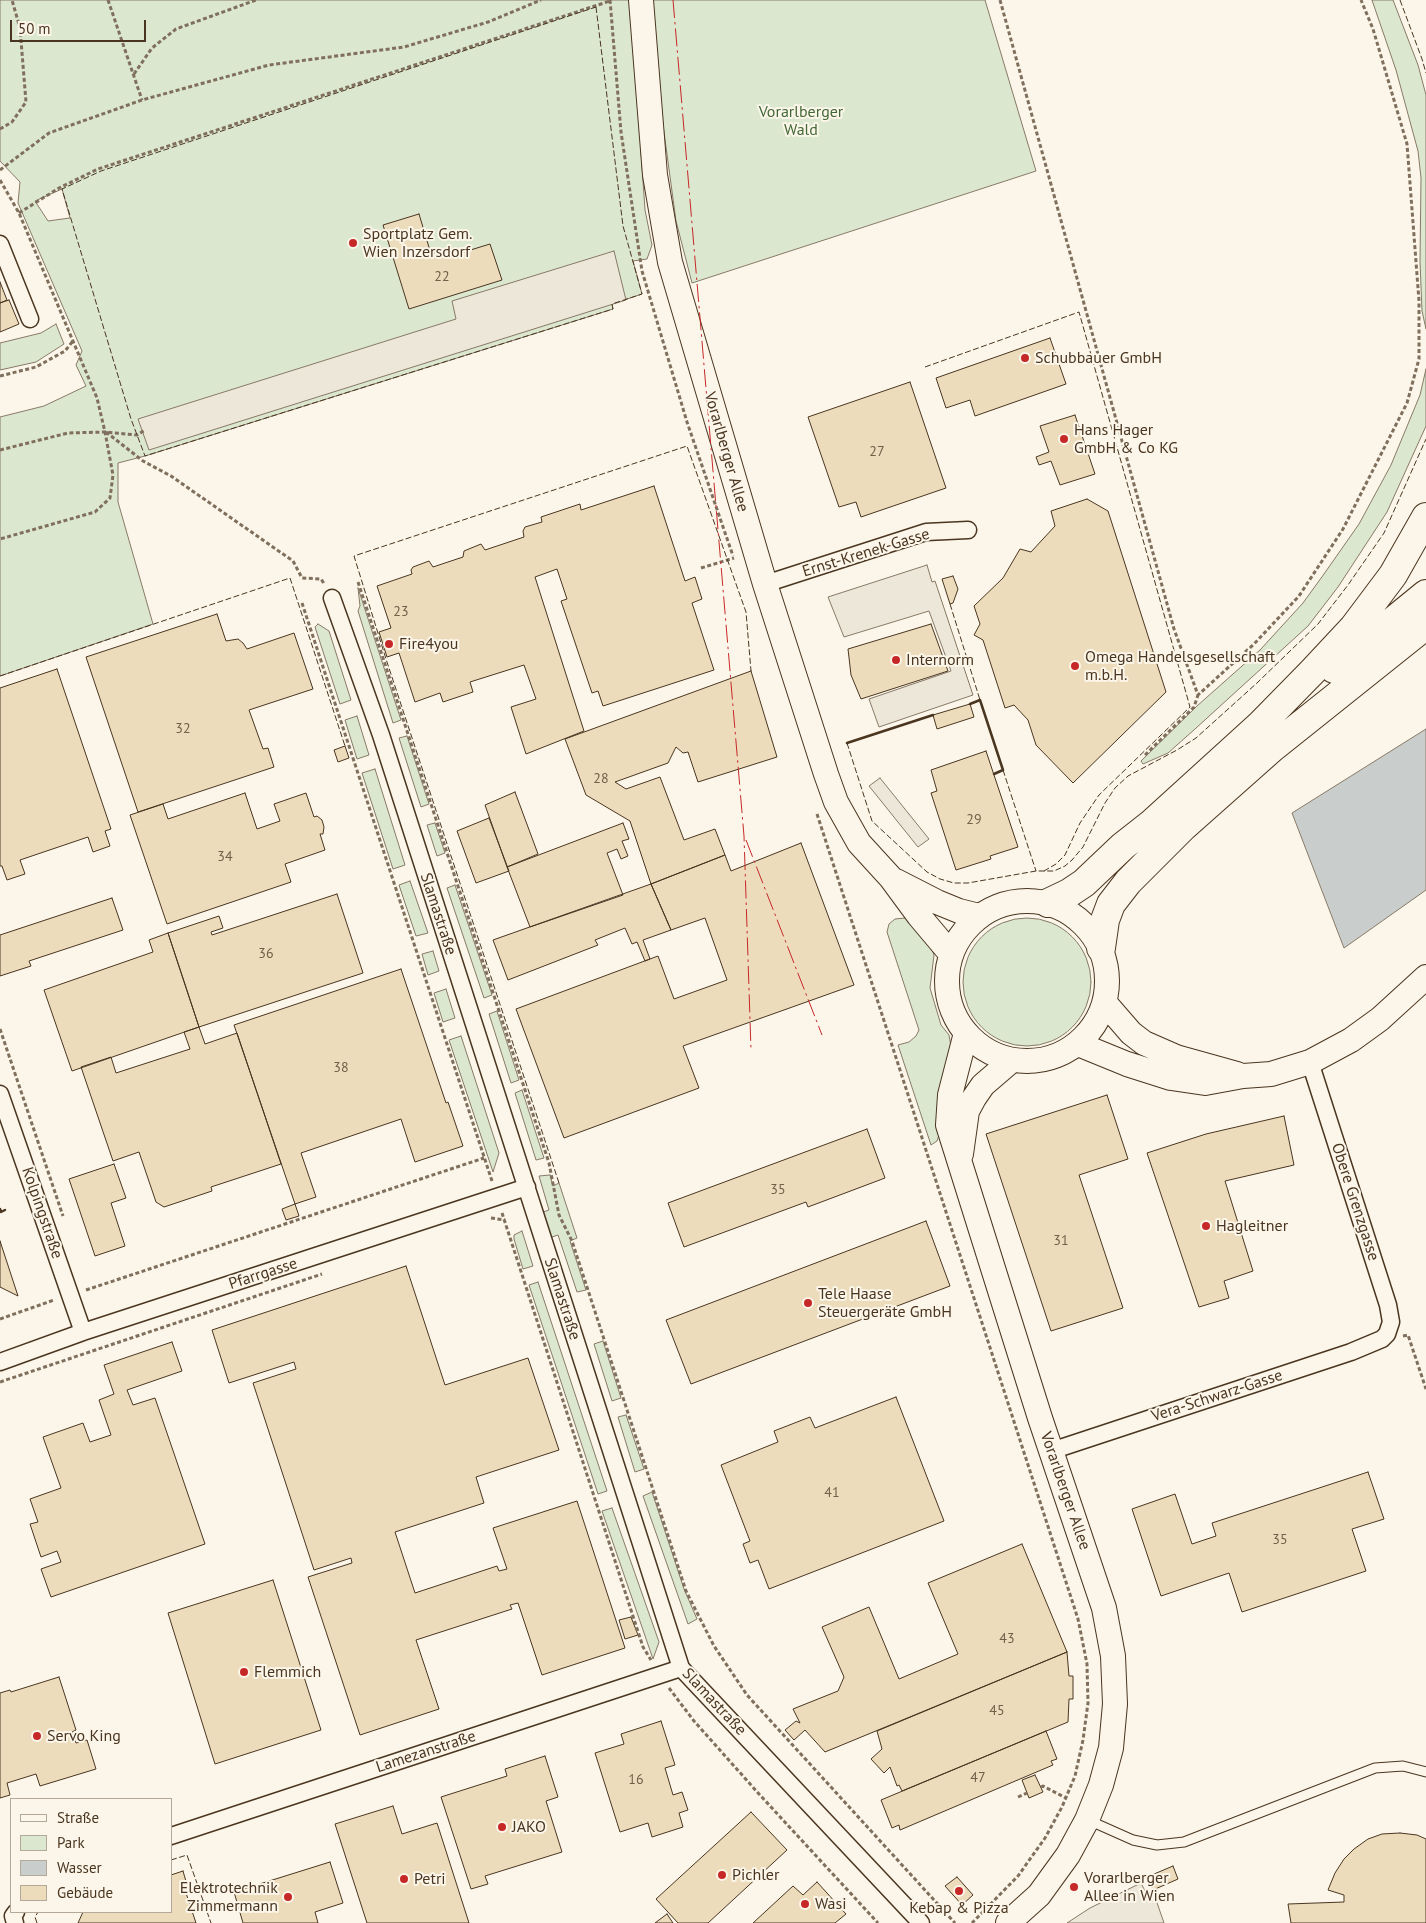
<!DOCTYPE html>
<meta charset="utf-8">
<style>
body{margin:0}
#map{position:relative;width:1426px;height:1923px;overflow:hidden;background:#fbf6e9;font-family:"PT Sans",sans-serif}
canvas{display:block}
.legend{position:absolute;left:10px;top:1798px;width:162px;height:115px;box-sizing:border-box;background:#fbf6e9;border:1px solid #b4a999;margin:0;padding:6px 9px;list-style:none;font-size:15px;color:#4a3520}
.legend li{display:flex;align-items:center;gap:10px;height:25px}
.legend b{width:25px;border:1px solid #b4a999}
.scale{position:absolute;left:10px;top:20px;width:136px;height:22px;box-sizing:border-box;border:2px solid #4a3520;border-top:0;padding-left:6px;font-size:15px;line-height:18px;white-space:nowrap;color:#4a3520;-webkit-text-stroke:4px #fbf6e9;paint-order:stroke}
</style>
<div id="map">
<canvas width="1426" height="1923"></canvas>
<ul class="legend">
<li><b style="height:6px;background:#fbf6e9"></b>Straße</li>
<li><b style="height:14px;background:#dce7d0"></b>Park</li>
<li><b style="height:14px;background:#c9cecd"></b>Wasser</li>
<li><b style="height:14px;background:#ecdcbc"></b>Gebäude</li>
</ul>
<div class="scale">50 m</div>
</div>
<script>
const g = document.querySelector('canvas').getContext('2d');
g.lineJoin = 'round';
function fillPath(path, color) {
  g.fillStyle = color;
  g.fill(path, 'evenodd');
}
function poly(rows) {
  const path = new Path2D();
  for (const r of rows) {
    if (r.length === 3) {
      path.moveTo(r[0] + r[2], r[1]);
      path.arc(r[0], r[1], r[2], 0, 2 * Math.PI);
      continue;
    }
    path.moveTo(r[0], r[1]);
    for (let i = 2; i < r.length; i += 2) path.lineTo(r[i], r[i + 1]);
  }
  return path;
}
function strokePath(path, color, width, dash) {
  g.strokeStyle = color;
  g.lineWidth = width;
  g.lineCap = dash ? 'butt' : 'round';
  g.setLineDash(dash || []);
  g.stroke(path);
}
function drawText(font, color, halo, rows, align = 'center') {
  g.font = font + ' "PT Sans",sans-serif';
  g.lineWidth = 4;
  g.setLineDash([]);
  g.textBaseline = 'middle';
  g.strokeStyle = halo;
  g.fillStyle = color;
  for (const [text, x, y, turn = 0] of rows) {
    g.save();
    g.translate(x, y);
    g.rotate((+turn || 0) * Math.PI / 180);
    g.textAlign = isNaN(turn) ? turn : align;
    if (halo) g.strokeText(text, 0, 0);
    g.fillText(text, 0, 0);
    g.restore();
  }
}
const green = poly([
 [0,0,632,0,641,110,641,152,645,210,652,245,647,259,633,261,642,294,612,304,613,309,145,456,118,463,118,502,153,624,0,676,0,417,44,406,86,386,76,365,82,351,18,203,20,182,0,161,0,0],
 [62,189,70,218,48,221,35,201,62,189],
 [651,0,985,0,1036,171,692,283,676,221,661,110,651,0],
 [1372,0,1393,0,1418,65,1426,95,1426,329,1422,311,1420,262,1421,178,1418,151,1396,70,1372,0],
 [56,324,64,344,36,362,0,370,0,343,41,333,56,324],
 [1426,369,1426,426,1387,512,1338,587,1308,626,1195,729,1168,753,1143,764,1141,761,1197,706,1260,650,1303,603,1324,574,1359,524,1391,465,1420,395,1426,369],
 [358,588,401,720,393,723,358,611,360,606,358,588],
 [318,624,329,631,351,700,340,704,315,627,318,624],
 [357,716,369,755,357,759,345,720,357,716],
 [407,736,429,804,421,807,399,738,407,736],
 [375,769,405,865,393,869,362,773,375,769],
 [435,823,445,853,437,856,427,825,435,823],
 [410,881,428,933,416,936,399,885,410,881],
 [455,885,492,995,484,998,447,888,455,885],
 [1027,982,64],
 [905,918,930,944,934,955,930,988,941,1025,949,1035,952,1052,939,1135,937,1141,931,1145,898,1045,909,1042,916,1036,919,1030,887,932,889,924,895,919,905,918],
 [433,951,439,971,428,975,422,954,433,951],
 [446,989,455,1018,443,1022,434,993,446,989],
 [497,1011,519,1080,511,1083,489,1014,497,1011],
 [461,1036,499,1153,493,1172,449,1040,461,1036],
 [522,1090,544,1158,536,1160,515,1093,522,1090],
 [550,1175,553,1186,559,1183,577,1238,570,1241,586,1290,577,1292,558,1235,552,1237,549,1233,543,1212,549,1210,539,1176,550,1175],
 [522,1231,533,1266,523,1269,514,1239,514,1235,522,1231],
 [538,1282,607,1491,598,1494,529,1285,538,1282],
 [603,1341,621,1398,612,1401,594,1344,603,1341],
 [626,1415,644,1469,635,1472,618,1417,626,1415],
 [652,1492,684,1589,697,1619,688,1624,643,1496,652,1492],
 [612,1508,659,1642,653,1659,602,1511,612,1508]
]);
fillPath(green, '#dce7d0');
strokePath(green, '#887966', 1);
const parking = poly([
 [614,251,626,300,149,450,138,419,456,319,452,301,614,251],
 [927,565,932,582,935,581,973,695,879,727,869,699,951,671,929,611,844,637,828,597,927,565],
 [880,778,929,839,918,847,869,786,880,778],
 [1141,1883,1147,1895,1154,1894,1164,1923,1067,1923,1090,1908,1141,1883]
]);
fillPath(parking, '#ede7d9');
strokePath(parking, '#887966', 1);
const water = poly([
 [1426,729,1426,890,1344,948,1292,813,1426,729]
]);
fillPath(water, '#c9cecd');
strokePath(water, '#887966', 1);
const building = poly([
 [419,214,431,254,449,248,451,256,490,244,502,280,409,309,383,225,419,214],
 [0,282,7,300,0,303,0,282],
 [9,300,19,324,0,332,0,303,9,300],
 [1050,338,1066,384,975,416,970,400,946,408,936,378,1050,338],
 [910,382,946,488,861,517,856,502,839,507,808,417,910,382],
 [1075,415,1095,474,1060,485,1051,461,1039,465,1036,457,1049,452,1040,426,1075,415],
 [654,486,685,581,695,577,702,599,692,603,714,670,603,706,598,691,592,693,561,601,567,599,557,569,535,577,584,731,526,754,511,707,536,699,524,665,470,682,473,692,443,702,440,693,415,702,399,653,387,657,379,632,391,628,377,586,412,574,411,570,413,567,429,561,433,567,463,557,464,551,481,544,485,550,524,537,523,531,525,527,542,522,541,517,580,504,581,510,654,486],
 [1087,499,1108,511,1166,692,1073,783,1036,745,1028,720,1014,705,1005,708,983,640,974,635,980,624,974,606,1003,578,1020,549,1031,552,1055,526,1051,511,1087,499],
 [953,576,958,589,953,603,950,604,942,579,953,576],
 [217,614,226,641,238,639,243,643,247,649,294,633,313,689,249,710,263,749,268,748,274,767,138,812,86,657,217,614],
 [931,624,948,671,861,699,851,675,848,649,931,624],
 [57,669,111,829,105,831,110,846,93,852,88,837,20,860,25,874,7,880,2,866,0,866,0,688,57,669],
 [751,671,777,757,698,782,688,752,683,753,676,747,668,763,615,782,626,789,660,777,684,840,715,829,725,855,651,884,630,821,586,795,565,739,751,671],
 [970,704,974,717,937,729,933,715,970,704],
 [345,746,349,758,338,762,334,750,345,746],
 [986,751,1018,847,990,856,991,859,956,870,931,793,937,791,931,770,986,751],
 [515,792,538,854,507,867,485,805,515,792],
 [245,793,257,829,280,821,274,804,306,793,314,817,317,816,322,820,324,827,323,834,320,834,325,850,285,864,291,882,167,924,130,815,163,804,168,819,245,793],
 [489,818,509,871,476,883,457,831,489,818],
 [623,823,629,839,622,841,628,856,621,859,617,849,607,853,623,895,530,927,507,867,623,823],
 [801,843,854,985,683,1046,699,1088,564,1138,516,1009,658,956,674,999,727,980,705,918,671,930,651,884,725,855,731,871,801,843],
 [651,884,671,930,643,940,650,959,645,961,637,942,632,944,625,928,595,940,598,945,508,980,493,940,651,884],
 [337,894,363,973,199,1027,168,933,219,916,223,928,211,932,212,935,337,894],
 [112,898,123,930,29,961,31,966,0,976,0,935,112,898],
 [168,933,199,1027,72,1071,44,990,153,952,149,940,168,933],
 [401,969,446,1103,448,1102,463,1146,415,1162,401,1119,301,1153,316,1197,295,1204,234,1025,401,969],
 [199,1027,205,1044,237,1033,281,1164,211,1187,212,1191,164,1207,156,1202,139,1152,113,1161,81,1067,111,1057,116,1073,190,1049,184,1032,199,1027],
 [1107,1095,1128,1159,1079,1175,1123,1308,1051,1331,986,1134,1107,1095],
 [1284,1116,1294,1165,1225,1181,1253,1271,1224,1281,1229,1298,1199,1307,1147,1153,1206,1134,1284,1116],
 [867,1129,885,1178,808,1207,806,1202,684,1247,668,1203,867,1129],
 [114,1164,126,1198,111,1203,125,1246,95,1256,69,1179,114,1164],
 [295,1204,299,1216,286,1220,282,1209,295,1204],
 [926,1221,950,1286,691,1384,666,1320,926,1221],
 [0,1241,18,1296,0,1287,0,1241],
 [406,1266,445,1385,528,1358,559,1450,476,1477,484,1503,395,1532,415,1593,497,1566,499,1571,507,1569,493,1528,577,1501,625,1648,542,1675,518,1603,510,1605,512,1609,416,1640,439,1709,360,1735,308,1577,352,1563,351,1558,314,1570,253,1383,296,1369,294,1362,229,1383,212,1330,406,1266],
 [172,1342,182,1371,127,1390,133,1405,155,1398,205,1544,51,1597,41,1569,61,1562,57,1551,41,1557,30,1524,38,1522,30,1499,61,1488,43,1437,83,1423,90,1442,111,1435,99,1400,114,1394,104,1365,172,1342],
 [896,1397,944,1521,769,1589,758,1560,750,1563,743,1544,750,1541,721,1465,778,1442,774,1431,810,1417,815,1428,896,1397],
 [1368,1472,1384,1519,1352,1529,1366,1571,1242,1612,1229,1573,1161,1596,1132,1509,1175,1494,1192,1544,1216,1536,1212,1523,1368,1472],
 [1022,1544,1067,1652,825,1752,805,1730,794,1740,785,1730,796,1721,800,1723,793,1709,838,1691,844,1677,822,1627,869,1607,899,1679,958,1654,928,1583,1022,1544],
 [273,1580,321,1730,215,1764,168,1613,273,1580],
 [631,1617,638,1635,625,1639,619,1620,631,1617],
 [1067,1652,1069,1676,1073,1676,1073,1699,1069,1699,1068,1722,902,1791,899,1785,897,1786,890,1767,884,1773,871,1759,882,1749,877,1731,1067,1652],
 [59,1677,76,1730,72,1732,76,1743,87,1740,96,1769,40,1786,36,1774,7,1783,10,1795,0,1798,0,1693,10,1690,11,1692,59,1677],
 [661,1721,675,1765,665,1768,673,1795,682,1792,688,1810,679,1813,683,1827,652,1837,648,1823,620,1832,595,1753,624,1744,621,1734,661,1721],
 [1046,1731,1057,1759,1051,1761,1053,1765,900,1830,899,1825,892,1828,881,1800,1046,1731],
 [545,1756,558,1797,546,1801,562,1852,485,1876,488,1884,471,1889,441,1797,507,1776,505,1769,545,1756],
 [1035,1775,1043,1792,1029,1798,1022,1780,1035,1775],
 [393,1806,402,1834,437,1823,469,1923,367,1923,335,1824,393,1806],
 [751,1812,787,1850,708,1923,678,1923,656,1899,751,1812],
 [1400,1833,1417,1835,1426,1839,1426,1923,1291,1923,1288,1904,1344,1902,1344,1895,1328,1890,1335,1873,1344,1859,1354,1849,1368,1839,1382,1834,1400,1833],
 [330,1862,343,1903,315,1912,318,1923,243,1923,234,1892,330,1862],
 [1173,1866,1178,1879,1153,1890,1147,1877,1173,1866],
 [183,1871,189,1892,186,1893,196,1923,78,1923,83,1912,171,1912,171,1875,183,1871],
 [957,1877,973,1895,962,1905,945,1886,957,1877],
 [817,1882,846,1914,835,1923,753,1923,793,1886,803,1895,817,1882],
 [667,1914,673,1923,655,1923,667,1914]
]);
fillPath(building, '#ecdcbc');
strokePath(building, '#4a3520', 1);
const service = poly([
 [1088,1820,1133,1840,1157,1845,1184,1842,1375,1768,1403,1766,1426,1772]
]);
const minor = poly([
 [0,244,30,319],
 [765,584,926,532,968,530],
 [332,598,381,735,681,1668,921,1923],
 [0,1094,83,1332],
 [0,1362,83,1332,527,1187],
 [1051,1451,1351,1352,1382,1339,1387,1334,1391,1322,1388,1305,1310,1062],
 [171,1836,681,1668],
 [15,1923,13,1916,16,1912]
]);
const secondary = poly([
 [641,0,655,175,670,262,765,584,826,774,836,802,859,843,891,878,919,916,951,954],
 [896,881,937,902,959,911,979,916],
 [1027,981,80],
 [1105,1003,1131,1033,1144,1043,1176,1057,1237,1074],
 [966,1033,950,1095,948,1125,1040,1418,1104,1608,1113,1656,1115,1704,1111,1748,1101,1785,1087,1820,1068,1855,1039,1895,1008,1923],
 [1078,1044,1127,1064,1171,1078,1205,1083,1243,1076,1271,1074,1310,1062,1351,1040,1380,1019,1426,977],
 [961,1154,967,1111,974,1098,983,1085,1011,1061]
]);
const motorway = poly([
 [1334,669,1426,594],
 [1048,903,1069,893,1084,883,1123,846,1151,824,1261,724,1312,672,1354,627,1393,575,1426,517],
 [1101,948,1105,920,1111,904,1128,882,1183,827,1272,748,1426,625]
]);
strokePath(service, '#4a3520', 11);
strokePath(minor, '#4a3520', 19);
strokePath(secondary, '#4a3520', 26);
strokePath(motorway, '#4a3520', 30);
strokePath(poly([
 [108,0,142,100],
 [610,0,621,132,642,271,687,422,733,556],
 [1000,0,1174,629,1198,695,1254,644,1299,596,1343,529,1407,403,1419,359,1419,301,1407,144,1373,29,1361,0],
 [134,74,152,48,176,29,256,0],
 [0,129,12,122,26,102,20,28,12,0],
 [0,170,49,133,142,100,269,65,404,47,488,22,541,0],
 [0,180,19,213,97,398,105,432,113,475,110,498,95,512,0,539],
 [19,213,59,188,98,169,610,1],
 [0,376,36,367,65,351,73,341],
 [106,432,143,461,171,476,293,561,302,578,321,579,325,585],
 [0,450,68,433,105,432,137,435,145,430],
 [701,568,734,558],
 [358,582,549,1163,559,1215,572,1241,686,1591,714,1646,747,1695,955,1923],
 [302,603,492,1181],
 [1145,755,1194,707,1198,695],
 [817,814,1078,1619,1087,1664,1088,1703,1083,1740,1075,1776,1062,1807,1045,1838,1018,1876,972,1923],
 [0,1029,63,1216],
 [502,1213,643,1647,651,1660],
 [491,1218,505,1220],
 [86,1290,484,1158],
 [0,1319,54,1300],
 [1403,1336,1408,1335,1426,1389],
 [0,1382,322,1274],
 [669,1688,694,1721,759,1794,878,1923],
 [1041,1787,1043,1786,1066,1798],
 [1018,1797,1027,1793]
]), '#7f6f5c', 3, [4, 2.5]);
strokePath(service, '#fbf6e9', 9);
strokePath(minor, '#fbf6e9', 16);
strokePath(secondary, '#fbf6e9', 24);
strokePath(motorway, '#fbf6e9', 28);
strokePath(poly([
 [1400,0,1422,59,1426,73],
 [596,7,623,226,642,294,612,304,613,309,145,456,131,419,62,189,101,171,596,7],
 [925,367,1079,312,1190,707,1099,795,1080,823,1065,855,1056,864,1044,871],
 [950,604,980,700],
 [0,676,290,578,345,746],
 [847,743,872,821,927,872,940,879,954,883,968,883,1036,871,1054,871,1065,866,1072,860,1083,847,1105,803,1115,788,1128,776,1177,750,1196,738,1257,683,1318,624,1348,585,1384,533,1426,439],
 [1003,770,1036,871],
 [559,1183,386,659,354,556,687,446,746,612,751,671],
 [171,1860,187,1855,211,1923],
 [37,1923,35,1917,38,1912]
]), '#4a3520', 1, [6, 2.5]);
strokePath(poly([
 [970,704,980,700,1003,770,994,774],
 [847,743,933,715],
 [0,1209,1,1212,5,1210]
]), '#4a3520', 2.5);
strokePath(poly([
 [673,0,744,836,751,1050],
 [746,840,822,1035]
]), '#c62828', 1, [18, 4, 2.5, 4]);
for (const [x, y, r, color] of [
 [353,243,5,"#c62828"],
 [1025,358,5,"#c62828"],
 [1064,439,5,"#c62828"],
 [389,644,5,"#c62828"],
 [896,660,5,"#c62828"],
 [1075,666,5,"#c62828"],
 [1206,1226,5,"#c62828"],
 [808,1303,5,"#c62828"],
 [244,1672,5,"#c62828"],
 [37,1736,5,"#c62828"],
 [502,1827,5,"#c62828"],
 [722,1875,5,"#c62828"],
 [404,1879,5,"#c62828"],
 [1074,1887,5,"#c62828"],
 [959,1891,5,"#c62828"],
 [288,1897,5,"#c62828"],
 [805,1904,5,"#c62828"]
]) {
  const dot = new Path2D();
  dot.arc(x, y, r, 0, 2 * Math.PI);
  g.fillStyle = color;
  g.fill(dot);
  strokePath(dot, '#fbf6e9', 2);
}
drawText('14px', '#725f47', null, [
 ["22",442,277],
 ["27",877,452],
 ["23",401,612],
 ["32",183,729],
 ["28",601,779],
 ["29",974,820],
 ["34",225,857],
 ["36",266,954],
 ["38",341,1068],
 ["35",778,1190],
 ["31",1061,1241],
 ["41",832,1493],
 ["35",1280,1540],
 ["43",1007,1639],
 ["45",997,1711],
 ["47",978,1778],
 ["16",636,1780]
]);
drawText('16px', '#436837', '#fbf6e9', [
 ["Vorarlberger",801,112],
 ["Wald",801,130]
]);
drawText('16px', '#4a3520', '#fbf6e9', [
 ["Sportplatz Gem.",363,234],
 ["Wien Inzersdorf",363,252],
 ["Schubbauer GmbH",1035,358],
 ["Hans Hager",1074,430],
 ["GmbH & Co KG",1074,448],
 ["Fire4you",399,644],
 ["Omega Handelsgesellschaft",1085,657],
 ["m.b.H.",1085,675],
 ["Internorm",906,660],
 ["Hagleitner",1216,1226],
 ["Tele Haase",818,1294],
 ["Steuergeräte GmbH",818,1312],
 ["Flemmich",254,1672],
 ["Servo King",47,1736],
 ["JAKO",512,1827],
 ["Pichler",732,1875],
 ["Vorarlberger",1084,1878],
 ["Allee in Wien",1084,1896],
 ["Petri",414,1879],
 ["Elektrotechnik",278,1888,"right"],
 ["Zimmermann",278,1906,"right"],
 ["Wasi",815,1904],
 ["Kebap & Pizza",959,1908,"center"]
], 'left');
drawText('16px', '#4a3520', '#fbf6e9', [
 ["Vorarlberger Allee",726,452,74],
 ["Ernst-Krenek-Gasse",866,553,-17],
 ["Slamastraße",438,914,72],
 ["Obere Grenzgasse",1355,1202,72],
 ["Kolpingstraße",42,1213,71],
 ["Pfarrgasse",263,1274,-18],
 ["Slamastraße",562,1299,72],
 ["Vera-Schwarz-Gasse",1217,1396,-18],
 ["Vorarlberger Allee",1065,1491,71],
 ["Slamastraße",714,1702,47],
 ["Lamezanstraße",426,1752,-18]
]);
</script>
